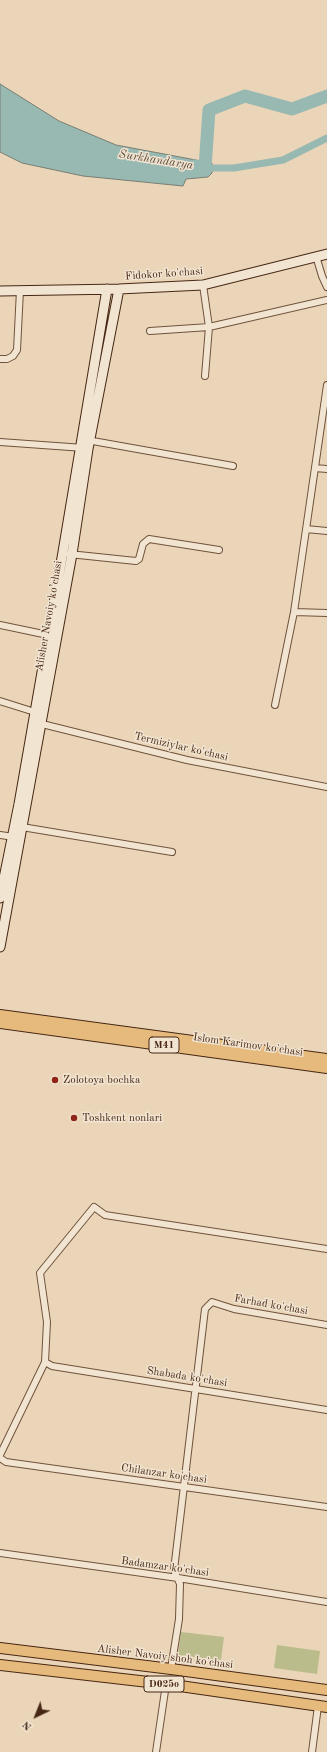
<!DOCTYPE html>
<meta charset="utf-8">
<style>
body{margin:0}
#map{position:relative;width:327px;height:1752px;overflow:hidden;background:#ead5b8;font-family:"Old Standard TT",serif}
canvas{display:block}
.north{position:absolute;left:16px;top:1696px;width:40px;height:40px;-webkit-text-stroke:3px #f1e4d1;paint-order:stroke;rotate:223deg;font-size:11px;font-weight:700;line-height:16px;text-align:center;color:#472713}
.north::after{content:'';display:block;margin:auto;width:14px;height:18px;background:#472713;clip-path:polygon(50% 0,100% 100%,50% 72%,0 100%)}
</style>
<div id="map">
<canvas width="327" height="1752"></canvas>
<div class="north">N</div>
</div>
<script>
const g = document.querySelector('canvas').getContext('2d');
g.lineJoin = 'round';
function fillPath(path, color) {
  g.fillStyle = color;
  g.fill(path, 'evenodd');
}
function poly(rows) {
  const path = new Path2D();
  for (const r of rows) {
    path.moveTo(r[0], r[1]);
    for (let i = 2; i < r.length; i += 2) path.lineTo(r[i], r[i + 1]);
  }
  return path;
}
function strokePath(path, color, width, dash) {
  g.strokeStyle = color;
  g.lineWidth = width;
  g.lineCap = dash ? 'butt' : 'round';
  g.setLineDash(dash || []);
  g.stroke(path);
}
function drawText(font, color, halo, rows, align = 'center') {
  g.font = font + ' "Old Standard TT",serif';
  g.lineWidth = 3;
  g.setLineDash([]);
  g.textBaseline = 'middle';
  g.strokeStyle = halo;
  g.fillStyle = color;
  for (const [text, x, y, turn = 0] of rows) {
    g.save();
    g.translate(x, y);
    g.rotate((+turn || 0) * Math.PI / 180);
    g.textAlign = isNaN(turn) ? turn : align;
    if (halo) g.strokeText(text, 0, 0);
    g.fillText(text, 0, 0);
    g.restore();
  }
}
fillPath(poly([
 [181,1632,224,1637,221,1660,178,1655],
 [277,1645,320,1651,317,1674,274,1668]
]), '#bbbc8c');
const water = poly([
 [0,84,59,121,116,145,212,163,212,173,208,177,186,179,183,186,83,176,22,163,0,152,0,84]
]);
fillPath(water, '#98b8b2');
strokePath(water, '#787e72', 1);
strokePath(poly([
 [205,168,234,168,283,160,327,138]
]), '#98b8b2', 7);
strokePath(poly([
 [194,166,205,168,209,110,245,96,292,109,327,96]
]), '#98b8b2', 13);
const street = poly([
 [316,256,322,276,327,287],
 [203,285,209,327,327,300],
 [150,331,209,327,205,376],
 [0,359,7,359,13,356,17,350,20,290],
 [87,440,233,466],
 [0,442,84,448],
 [315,468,327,469],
 [306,529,327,531],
 [69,554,136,561,139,559,143,544,149,539,219,550],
 [294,612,327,613],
 [0,625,48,635],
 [0,701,38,713],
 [275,705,294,612,327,385],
 [38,723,187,760,327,787],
 [22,827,172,852],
 [0,835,14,837],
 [45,1362,52,1366,327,1410],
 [0,1455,45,1362,47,1322,40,1273,94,1207,105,1215,327,1249],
 [0,1458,6,1462,327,1507],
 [0,1553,178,1578,327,1602],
 [171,1669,179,1619,180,1584,174,1570,205,1309,212,1302,234,1309,327,1325],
 [156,1752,166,1684],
 [312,1752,318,1706]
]);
const secondary = poly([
 [0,291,119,289,203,285,327,254],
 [0,898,19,804,63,552,107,289],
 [0,947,72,554,88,449,119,289]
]);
const primary = poly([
 [0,1015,327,1059],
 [0,1023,327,1068],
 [0,1648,171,1669,327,1690],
 [0,1665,166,1684,327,1707]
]);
strokePath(street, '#70523c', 8);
strokePath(secondary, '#472713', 11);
strokePath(primary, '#472713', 12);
strokePath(street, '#f1e4d1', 6);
strokePath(secondary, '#f1e4d1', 9);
strokePath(primary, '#e5ba7c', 10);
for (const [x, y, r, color] of [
 [55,1080,4,"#8f2418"],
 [74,1118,4,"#8f2418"]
]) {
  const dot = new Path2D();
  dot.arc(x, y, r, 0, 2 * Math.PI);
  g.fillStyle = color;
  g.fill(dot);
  strokePath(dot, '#f1e4d1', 1.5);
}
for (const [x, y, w] of [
 [164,1045,30],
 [164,1684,40]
]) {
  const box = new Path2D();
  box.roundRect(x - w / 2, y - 8, w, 16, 3);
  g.fillStyle = '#f1e4d1';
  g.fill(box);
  strokePath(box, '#472713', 1);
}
drawText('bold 10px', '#472713', null, [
 ["M41",164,1045],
 ["D025o",164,1684]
]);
drawText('11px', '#472713', '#f1e4d1', [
 ["Fidokor ko'chasi",164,274,-4],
 ["Alisher Navoiy ko’chasi",49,616,-80],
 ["Termiziylar ko'chasi",181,747,13],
 ["Islom Karimov ko'chasi",248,1045,8],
 ["Farhad ko'chasi",271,1305,10],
 ["Shabada ko'chasi",187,1377,9],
 ["Chilanzar ko'chasi",164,1474,8],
 ["Badamzar ko'chasi",165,1567,8],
 ["Alisher Navoiy shoh ko'chasi",165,1657,7]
]);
drawText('11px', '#472713', '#f1e4d1', [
 ["Zolotoya bochka",63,1080],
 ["Toshkent nonlari",82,1118]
], 'left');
drawText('italic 12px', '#5b4b3b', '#f1e4d1', [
 ["Surkhandarya",156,160,9]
]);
</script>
